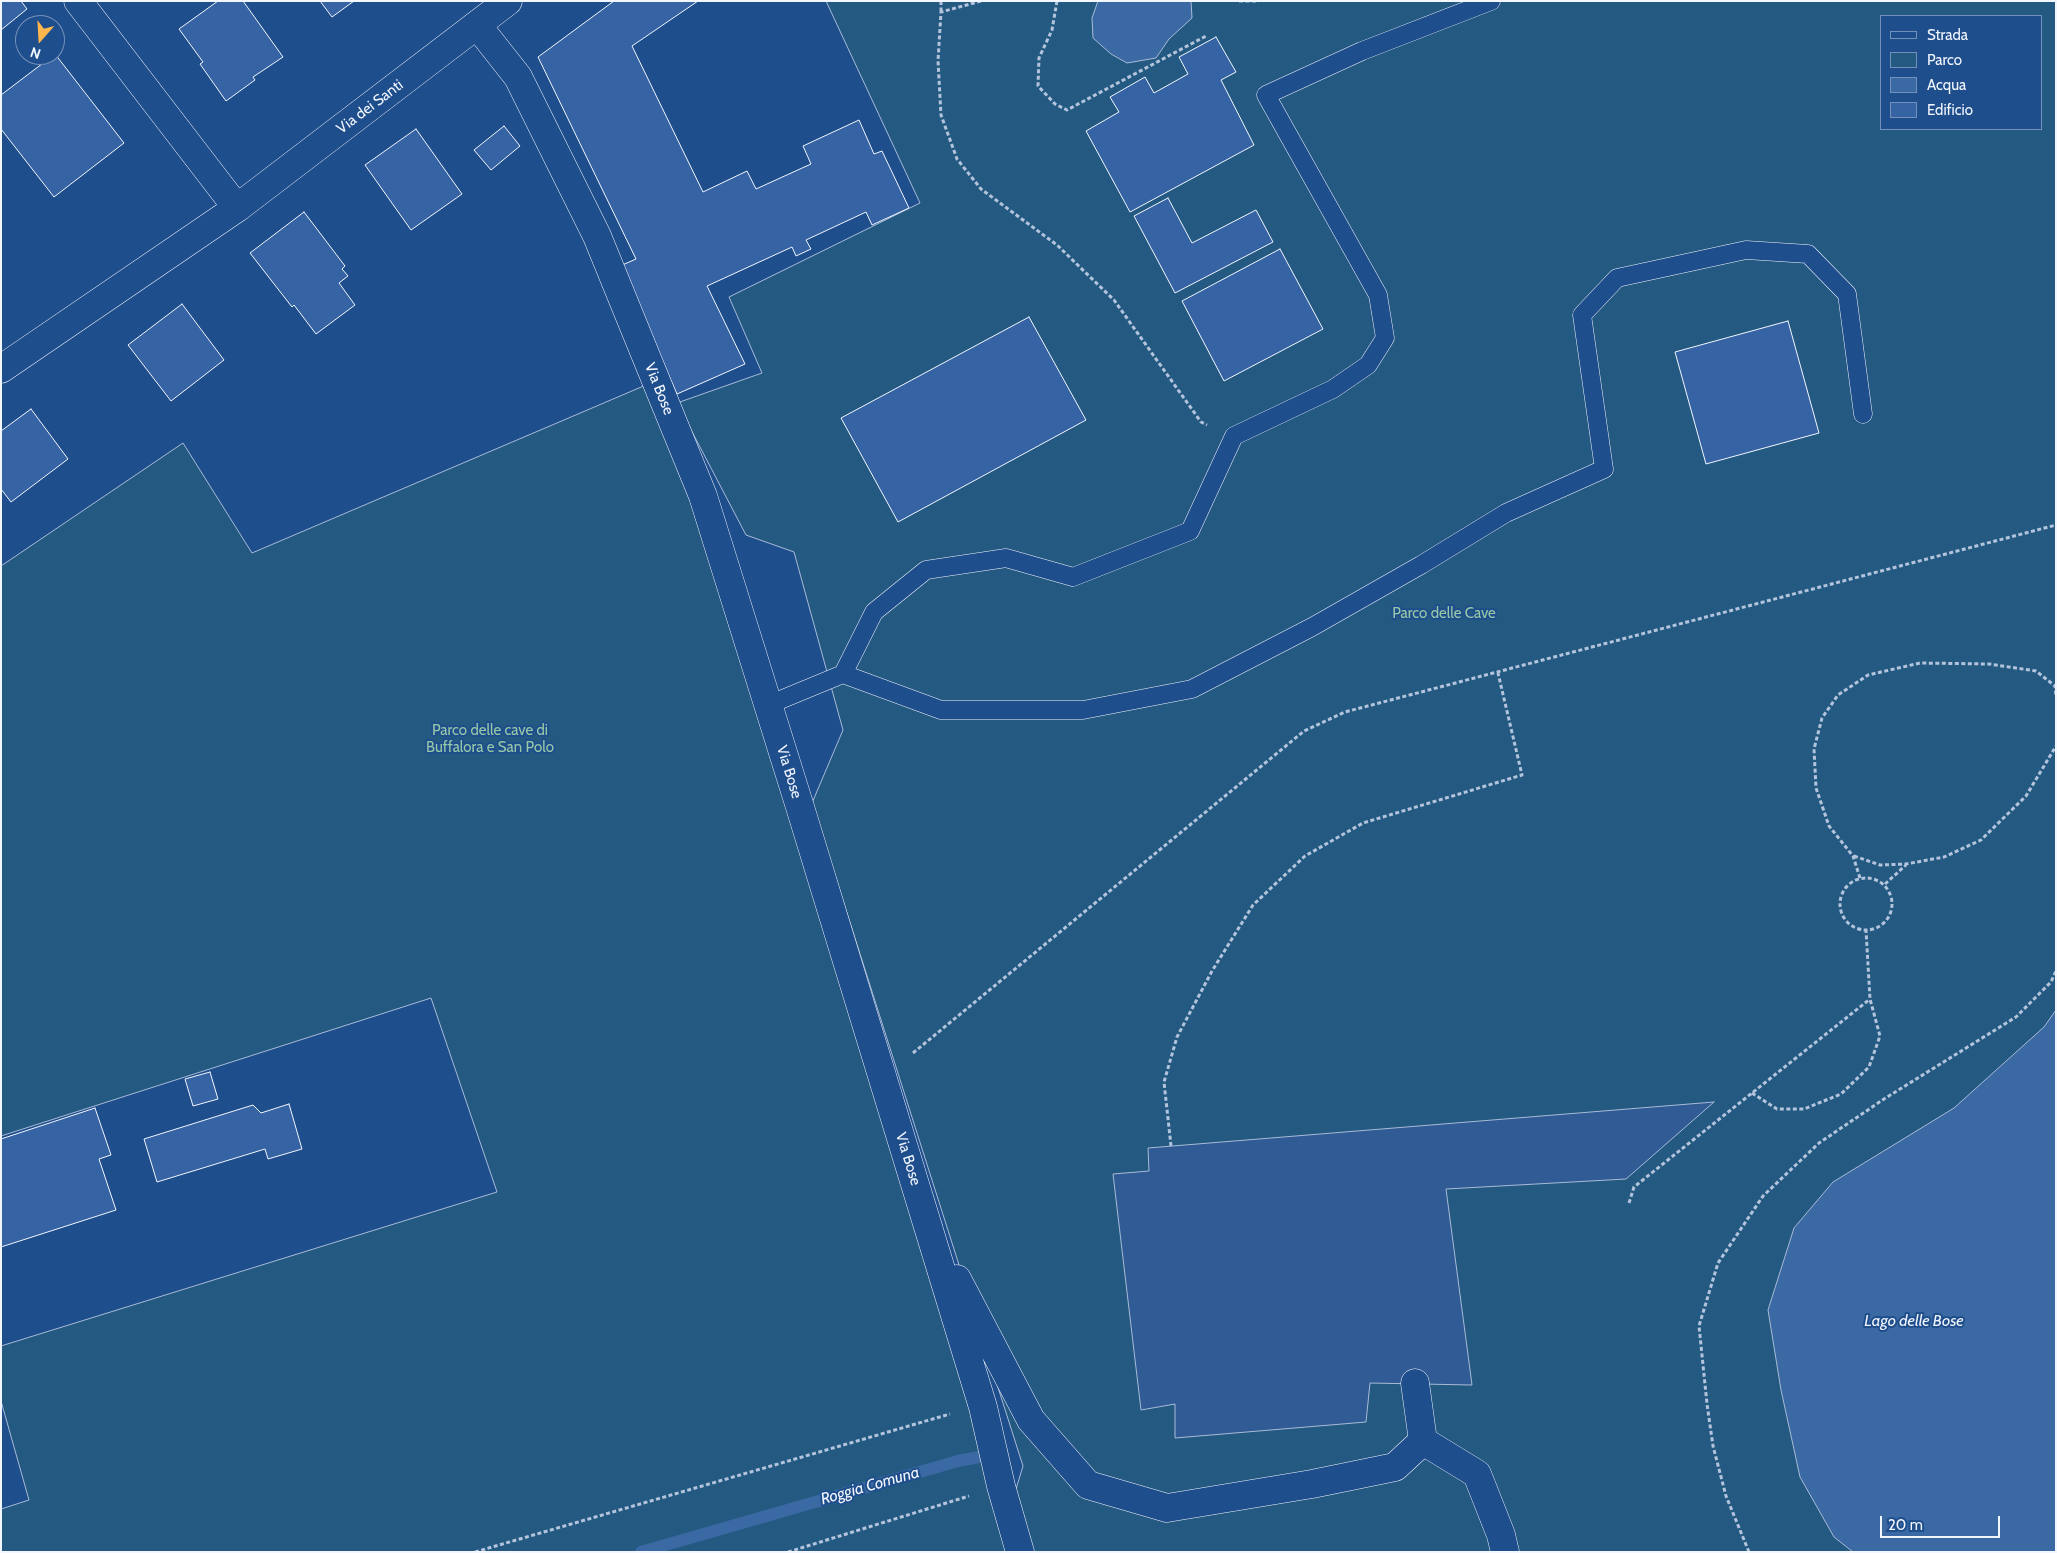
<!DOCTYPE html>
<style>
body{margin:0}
#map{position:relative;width:2057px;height:1553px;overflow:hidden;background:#1f4e8c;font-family:Cabin,sans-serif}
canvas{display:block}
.frame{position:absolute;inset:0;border:2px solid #f2f6ff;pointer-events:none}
.legend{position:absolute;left:1880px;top:15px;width:162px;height:115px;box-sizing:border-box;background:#1f4e8c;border:1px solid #7391ba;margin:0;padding:6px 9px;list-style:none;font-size:15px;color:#f2f6ff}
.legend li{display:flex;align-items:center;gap:10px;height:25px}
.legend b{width:25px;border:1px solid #7391ba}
.north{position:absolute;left:15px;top:15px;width:50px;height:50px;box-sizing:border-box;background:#1f4e8c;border:1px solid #7391ba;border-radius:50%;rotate:199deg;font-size:14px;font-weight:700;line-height:20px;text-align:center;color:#f2f6ff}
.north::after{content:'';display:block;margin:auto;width:18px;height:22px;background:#ffb74d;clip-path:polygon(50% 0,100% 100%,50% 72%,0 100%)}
.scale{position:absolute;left:1880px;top:1516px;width:120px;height:22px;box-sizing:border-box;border:2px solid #f2f6ff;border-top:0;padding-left:6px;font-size:15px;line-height:18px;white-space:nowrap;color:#f2f6ff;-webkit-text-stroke:4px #1f4e8c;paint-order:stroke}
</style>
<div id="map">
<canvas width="2057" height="1553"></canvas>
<div class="frame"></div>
<ul class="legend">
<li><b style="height:6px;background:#1f4e8c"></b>Strada</li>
<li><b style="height:14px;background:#245a82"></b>Parco</li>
<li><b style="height:14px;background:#3b69a3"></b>Acqua</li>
<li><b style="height:14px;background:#3563a3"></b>Edificio</li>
</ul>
<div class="north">N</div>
<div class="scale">20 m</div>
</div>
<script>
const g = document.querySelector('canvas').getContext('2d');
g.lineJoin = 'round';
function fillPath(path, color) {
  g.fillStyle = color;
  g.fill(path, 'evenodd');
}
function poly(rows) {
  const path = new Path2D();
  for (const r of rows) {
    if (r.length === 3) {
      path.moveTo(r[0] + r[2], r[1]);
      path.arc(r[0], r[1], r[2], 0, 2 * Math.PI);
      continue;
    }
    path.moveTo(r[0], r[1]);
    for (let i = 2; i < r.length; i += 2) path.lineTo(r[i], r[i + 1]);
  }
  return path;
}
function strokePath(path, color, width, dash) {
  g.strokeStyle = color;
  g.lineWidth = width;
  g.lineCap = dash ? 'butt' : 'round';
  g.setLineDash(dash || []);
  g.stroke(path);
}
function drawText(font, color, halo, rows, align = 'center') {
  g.font = font + ' Cabin,sans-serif';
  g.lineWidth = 4;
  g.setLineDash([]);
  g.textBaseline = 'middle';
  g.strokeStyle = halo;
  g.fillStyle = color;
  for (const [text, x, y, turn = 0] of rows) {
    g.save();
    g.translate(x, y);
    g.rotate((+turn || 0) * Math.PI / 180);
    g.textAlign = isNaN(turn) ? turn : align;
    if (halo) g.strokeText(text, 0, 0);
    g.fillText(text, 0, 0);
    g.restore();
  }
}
const green = poly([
 [826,1,2056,1,2056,1552,1030,1552,1013,1499,1023,1466,812,803,843,730,794,552,746,535,677,403,762,373,729,297,920,203,826,1],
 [1881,16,2041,16,2041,129,1881,129,1881,16],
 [653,382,980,1422,1009,1552,1,1552,1,1509,29,1500,1,1401,1,1346,497,1192,431,998,1,1136,1,566,183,443,252,553,653,382]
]);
fillPath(green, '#245a82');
strokePath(green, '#a8bbd7', 1);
const parking = poly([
 [1714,1102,1626,1179,1446,1189,1472,1385,1370,1383,1366,1422,1175,1438,1175,1404,1141,1410,1113,1174,1149,1171,1148,1148,1714,1102]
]);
fillPath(parking, '#305b95');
strokePath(parking, '#a8bbd7', 1);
const water = poly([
 [1098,1,1191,1,1192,18,1169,39,1156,58,1127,63,1111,54,1093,38,1092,18,1098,1],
 [2056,1010,2056,1552,1853,1552,1834,1537,1800,1477,1781,1390,1768,1310,1794,1228,1833,1182,1954,1108,2044,1027,2056,1010]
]);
fillPath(water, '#3b69a3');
strokePath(water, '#a8bbd7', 1);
strokePath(poly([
 [641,1552,958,1461,995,1454]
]), '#3b69a3', 12);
const building = poly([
 [1,1,21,1,27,9,1,30,1,1],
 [218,1,243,1,283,57,253,77,255,80,226,101,200,64,203,62,179,29,218,1],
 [320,1,354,1,332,17,320,1],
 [614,1,698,1,632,46,703,192,747,171,756,189,811,164,803,146,859,120,874,154,882,151,909,208,872,225,866,212,806,240,811,249,796,256,792,247,707,286,745,364,677,394,620,266,636,259,538,57,614,1],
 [1216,37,1236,72,1221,80,1254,145,1130,212,1086,131,1119,112,1110,97,1145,77,1154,93,1188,74,1179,57,1216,37],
 [55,54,124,143,54,197,1,129,1,95,55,54],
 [504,126,520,146,491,170,474,150,504,126],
 [416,129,462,194,411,230,365,165,416,129],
 [1168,198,1192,243,1256,210,1273,242,1175,293,1134,216,1168,198],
 [304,212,345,266,342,269,348,276,339,283,355,305,316,334,294,305,292,307,250,253,304,212],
 [1280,249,1323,329,1224,381,1182,301,1280,249],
 [182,304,224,360,171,401,128,345,182,304],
 [1029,317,1086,420,898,522,841,418,1029,317],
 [1788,321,1819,433,1706,464,1675,352,1788,321],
 [31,409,68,459,11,502,1,489,1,431,31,409],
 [210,1072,218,1099,193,1106,185,1079,210,1072],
 [289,1104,302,1149,268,1159,265,1149,157,1182,144,1139,253,1105,261,1113,289,1104],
 [95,1108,111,1155,99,1159,116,1210,1,1247,1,1139,95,1108]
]);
fillPath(building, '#3563a3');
strokePath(building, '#f2f6ff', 1);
const lane = poly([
 [843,674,941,710,1083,710,1192,689,1312,627,1421,565,1506,513,1604,469,1582,315,1617,278,1746,250,1808,254,1847,294,1863,414],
 [768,705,843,674,874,612,926,570,1006,558,1073,577,1190,531,1234,436,1333,389,1368,365,1385,338,1378,295,1266,95,1362,51,1491,1]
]);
const street = poly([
 [78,1,237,208],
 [477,25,518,77,597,236,703,496,800,807,983,1407,1001,1486,1020,1552],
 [957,1279,1031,1420,1088,1485,1167,1508,1312,1484,1395,1467,1423,1441,1415,1383],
 [1423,1441,1477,1474,1501,1535,1505,1552]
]);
const secondary = poly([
 [1,369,237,208,508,1]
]);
strokePath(lane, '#f2f6ff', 19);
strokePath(street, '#f2f6ff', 29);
strokePath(secondary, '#f2f6ff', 29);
strokePath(poly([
 [941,1,941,12],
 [981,1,941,12,938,61,941,115,957,159,981,189,1057,245,1114,300,1201,422,1207,425],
 [1057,1,1052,30,1039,58,1038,86,1055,104,1067,110,1206,36],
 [1239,1,1259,1],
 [1854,856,1880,865,1906,864,1944,857,1981,840,2026,796,2056,746],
 [1866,904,26],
 [1860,878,1853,856,1829,826,1816,788,1814,749,1822,718,1838,695,1868,675,1920,663,1989,664,2036,671,2055,686,2056,696],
 [1885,884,1906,865],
 [913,1053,1304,731,1345,712,2056,525],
 [1752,1093,1777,1109,1804,1109,1841,1094,1869,1067,1880,1036,1870,999,1866,930],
 [1171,1146,1164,1082,1177,1037,1212,971,1253,905,1305,856,1363,823,1522,775,1498,673],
 [1629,1203,1634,1187,1870,999],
 [475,1552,950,1414],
 [788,1552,969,1496],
 [1749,1552,1726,1496,1713,1446,1707,1404,1699,1326,1718,1263,1763,1196,1819,1143,1884,1099,2016,1017,2051,982,2056,971]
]), '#b3c4dc', 3, [4, 2.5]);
strokePath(lane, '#1f4e8c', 18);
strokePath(street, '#1f4e8c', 28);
strokePath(secondary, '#1f4e8c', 28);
drawText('15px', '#f2f6ff', '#1f4e8c', [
 ["Via dei Santi",370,107,-37],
 ["Via Bose",659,389,68],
 ["Via Bose",789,772,73],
 ["Via Bose",908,1159,73]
]);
drawText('15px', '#97c8a6', '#1f4e8c', [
 ["Parco delle Cave",1444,614],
 ["Parco delle cave di",490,731],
 ["Buffalora e San Polo",490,748]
]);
drawText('italic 16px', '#f2f6ff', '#1f4e8c', [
 ["Lago delle Bose",1914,1321],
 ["Roggia Comuna",870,1486,-16]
]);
</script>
